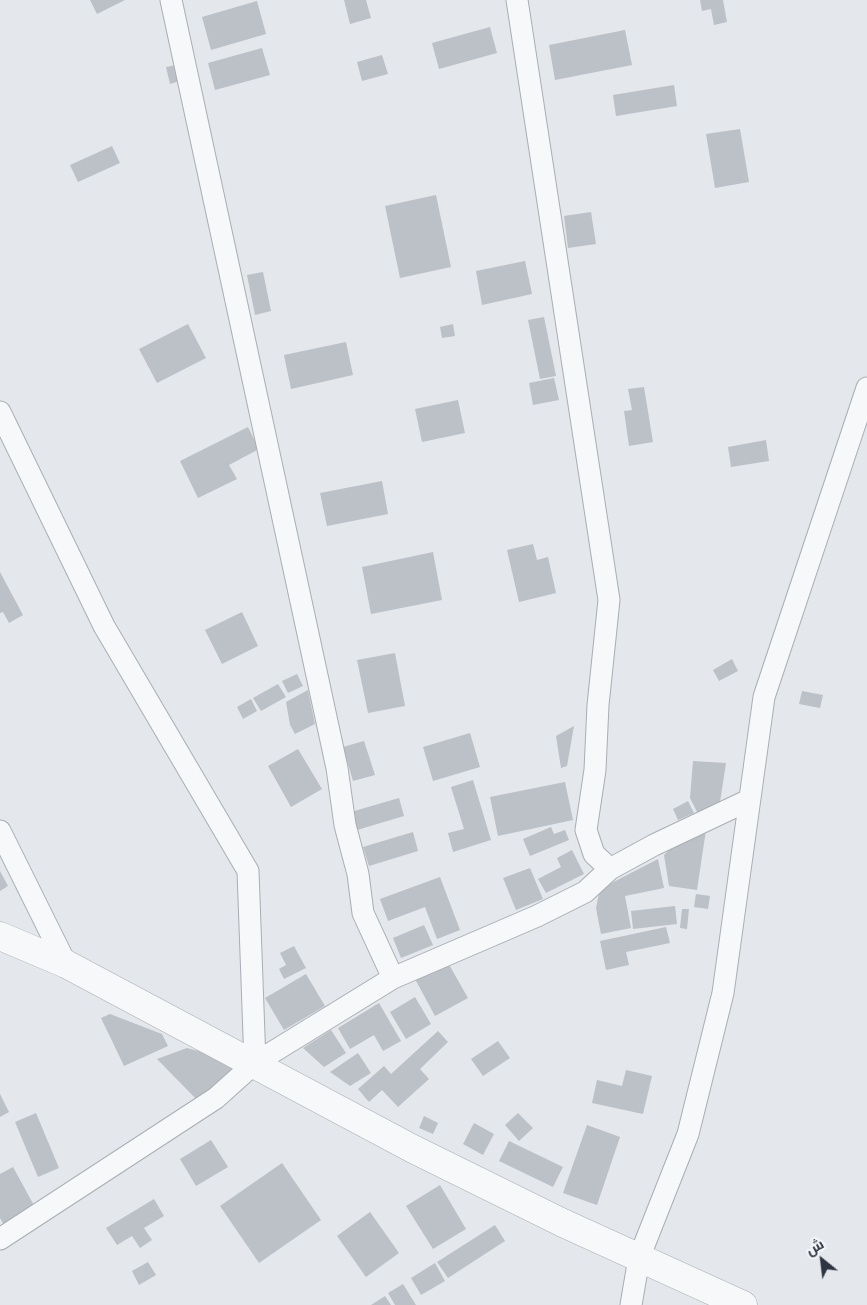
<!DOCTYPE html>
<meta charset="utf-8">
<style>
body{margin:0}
#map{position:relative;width:867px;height:1305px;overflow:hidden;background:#e4e7eb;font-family:Ubuntu,Cairo,sans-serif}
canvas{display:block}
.north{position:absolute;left:797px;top:1235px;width:50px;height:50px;-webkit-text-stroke:4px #f4f6f8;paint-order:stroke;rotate:331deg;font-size:14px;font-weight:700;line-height:20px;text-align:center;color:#2d3442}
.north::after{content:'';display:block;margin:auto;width:18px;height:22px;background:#2d3442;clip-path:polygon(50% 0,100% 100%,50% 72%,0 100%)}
</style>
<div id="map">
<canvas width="867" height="1305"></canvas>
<div class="north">ش</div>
</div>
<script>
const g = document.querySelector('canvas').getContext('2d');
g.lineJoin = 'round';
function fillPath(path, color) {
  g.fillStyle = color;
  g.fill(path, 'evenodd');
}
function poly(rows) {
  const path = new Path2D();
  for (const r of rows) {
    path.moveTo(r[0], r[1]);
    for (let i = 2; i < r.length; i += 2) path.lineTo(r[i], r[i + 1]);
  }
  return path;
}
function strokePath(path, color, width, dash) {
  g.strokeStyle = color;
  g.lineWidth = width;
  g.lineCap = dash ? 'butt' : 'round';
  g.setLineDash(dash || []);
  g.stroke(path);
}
fillPath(poly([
 [90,0,125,0,97,14],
 [344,0,366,0,371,18,350,24],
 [700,0,723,0,727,22,714,25,711,9,702,11],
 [257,1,266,34,211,50,202,17],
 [490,27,497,53,439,69,432,43],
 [625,30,632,65,555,80,549,45],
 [262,48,270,75,215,90,208,63],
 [382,55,388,74,362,81,357,62],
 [176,65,180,81,170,84,166,67],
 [674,85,677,106,616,116,613,95],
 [740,129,749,182,715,188,706,134],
 [112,146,120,163,78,182,70,165],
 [436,195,451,267,400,278,385,206],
 [591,212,596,244,568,248,564,216],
 [525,261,532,294,482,305,476,271],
 [263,272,271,311,255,315,247,275],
 [544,317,556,376,540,379,528,320],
 [188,324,206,358,157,383,139,349],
 [453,324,455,336,442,338,440,327],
 [346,342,353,375,291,389,284,355],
 [554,378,559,400,533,405,529,383],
 [644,387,653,442,629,446,624,411,632,410,628,389],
 [458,400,465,433,422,442,415,409],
 [248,427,259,449,229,465,237,479,198,498,180,461],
 [766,440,769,461,731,467,728,447],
 [382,481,388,514,327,526,320,493],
 [533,544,537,560,548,557,556,593,519,602,507,550],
 [433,552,442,600,371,614,362,567],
 [0,572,23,615,9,623,3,612,0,613],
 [242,612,258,646,222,664,205,630],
 [395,653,405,706,368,713,357,660],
 [732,659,738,671,719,681,713,670],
 [297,674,303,686,288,693,282,681],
 [278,684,286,697,261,711,253,698],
 [308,690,315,724,295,734,290,725,286,702],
 [802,691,823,695,820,708,799,704],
 [251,699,257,711,243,719,237,707],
 [574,726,567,766,561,768,556,736],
 [470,733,480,767,433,781,423,747],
 [364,741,375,775,353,781,343,747],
 [298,749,322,789,291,807,268,766],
 [693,761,726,763,720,802,698,814,690,798],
 [473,780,491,840,453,852,448,833,464,829,451,787],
 [565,782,573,820,498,836,490,797],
 [399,798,404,816,357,830,351,812],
 [688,801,694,813,678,820,673,809],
 [551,827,554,834,565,830,569,840,530,856,523,839],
 [706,830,697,890,669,886,664,855,675,844],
 [413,832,418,851,369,866,363,847],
 [572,850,584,874,546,893,538,879,561,867,557,858],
 [658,859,664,888,625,896,631,928,601,934,596,908,600,889],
 [530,868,543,899,516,910,503,878],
 [0,871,8,886,0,891],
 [440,877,460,930,437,939,425,907,388,921,380,899],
 [696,894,710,896,708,909,694,907],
 [675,906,677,924,633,929,631,911],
 [682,909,689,909,687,929,680,928],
 [424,925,433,945,401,958,393,938],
 [666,927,670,943,626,952,629,965,606,970,600,941],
 [294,946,306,968,284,979,279,969,286,965,280,953],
 [447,961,468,998,435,1016,415,979],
 [306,974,325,1006,284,1030,265,998],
 [415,997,431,1024,406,1039,390,1012],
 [379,1003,401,1041,383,1051,374,1035,350,1049,338,1028],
 [110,1014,162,1034,168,1046,124,1066,101,1018],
 [331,1030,346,1053,324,1067,303,1048],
 [438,1031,448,1042,420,1069,429,1079,398,1107,382,1090,369,1102,358,1089,384,1066,391,1074],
 [498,1041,510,1058,483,1076,471,1059],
 [187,1048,202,1052,235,1070,200,1103,157,1059],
 [358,1053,371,1073,350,1086,330,1072],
 [626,1070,652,1076,643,1114,592,1103,597,1080,622,1086],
 [0,1094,9,1112,0,1117],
 [36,1113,59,1168,38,1177,15,1122],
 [518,1113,533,1128,519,1141,505,1125],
 [424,1116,438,1123,433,1134,419,1128],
 [474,1123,494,1134,483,1155,463,1144],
 [587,1125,620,1137,597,1205,563,1193],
 [211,1140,228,1167,196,1186,180,1159],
 [509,1141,563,1167,553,1187,499,1161],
 [282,1163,321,1220,259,1263,220,1206],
 [13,1167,36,1209,5,1227,0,1218,0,1174],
 [440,1185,466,1229,433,1249,406,1206],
 [154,1199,164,1216,144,1228,152,1240,140,1248,132,1236,117,1245,106,1228],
 [370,1212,399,1253,366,1277,337,1236],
 [495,1225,505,1241,448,1278,437,1262],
 [148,1262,156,1275,139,1285,132,1271],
 [435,1263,445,1281,421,1295,411,1278],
 [403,1284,416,1305,395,1305,388,1293],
 [385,1296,391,1305,371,1305]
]), '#bcc0c7');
const minor = poly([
 [517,0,609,600,598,705,595,770,586,830,594,854,610,869],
 [0,412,104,626,248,871,255,1063],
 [0,831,66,964],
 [393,978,537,916,585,892,610,869,654,845,749,800],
 [0,1239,216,1098,255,1063,393,978,363,913,358,874,345,825,337,768,171,0],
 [631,1305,639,1258,688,1134,723,993,764,697,867,388]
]);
const tertiary = poly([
 [0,936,66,964,413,1149,563,1223,743,1305]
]);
strokePath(minor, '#a9aeb5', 23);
strokePath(tertiary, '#a9aeb5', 29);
strokePath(minor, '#f7f8f9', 21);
strokePath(tertiary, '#f7f8f9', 28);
</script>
